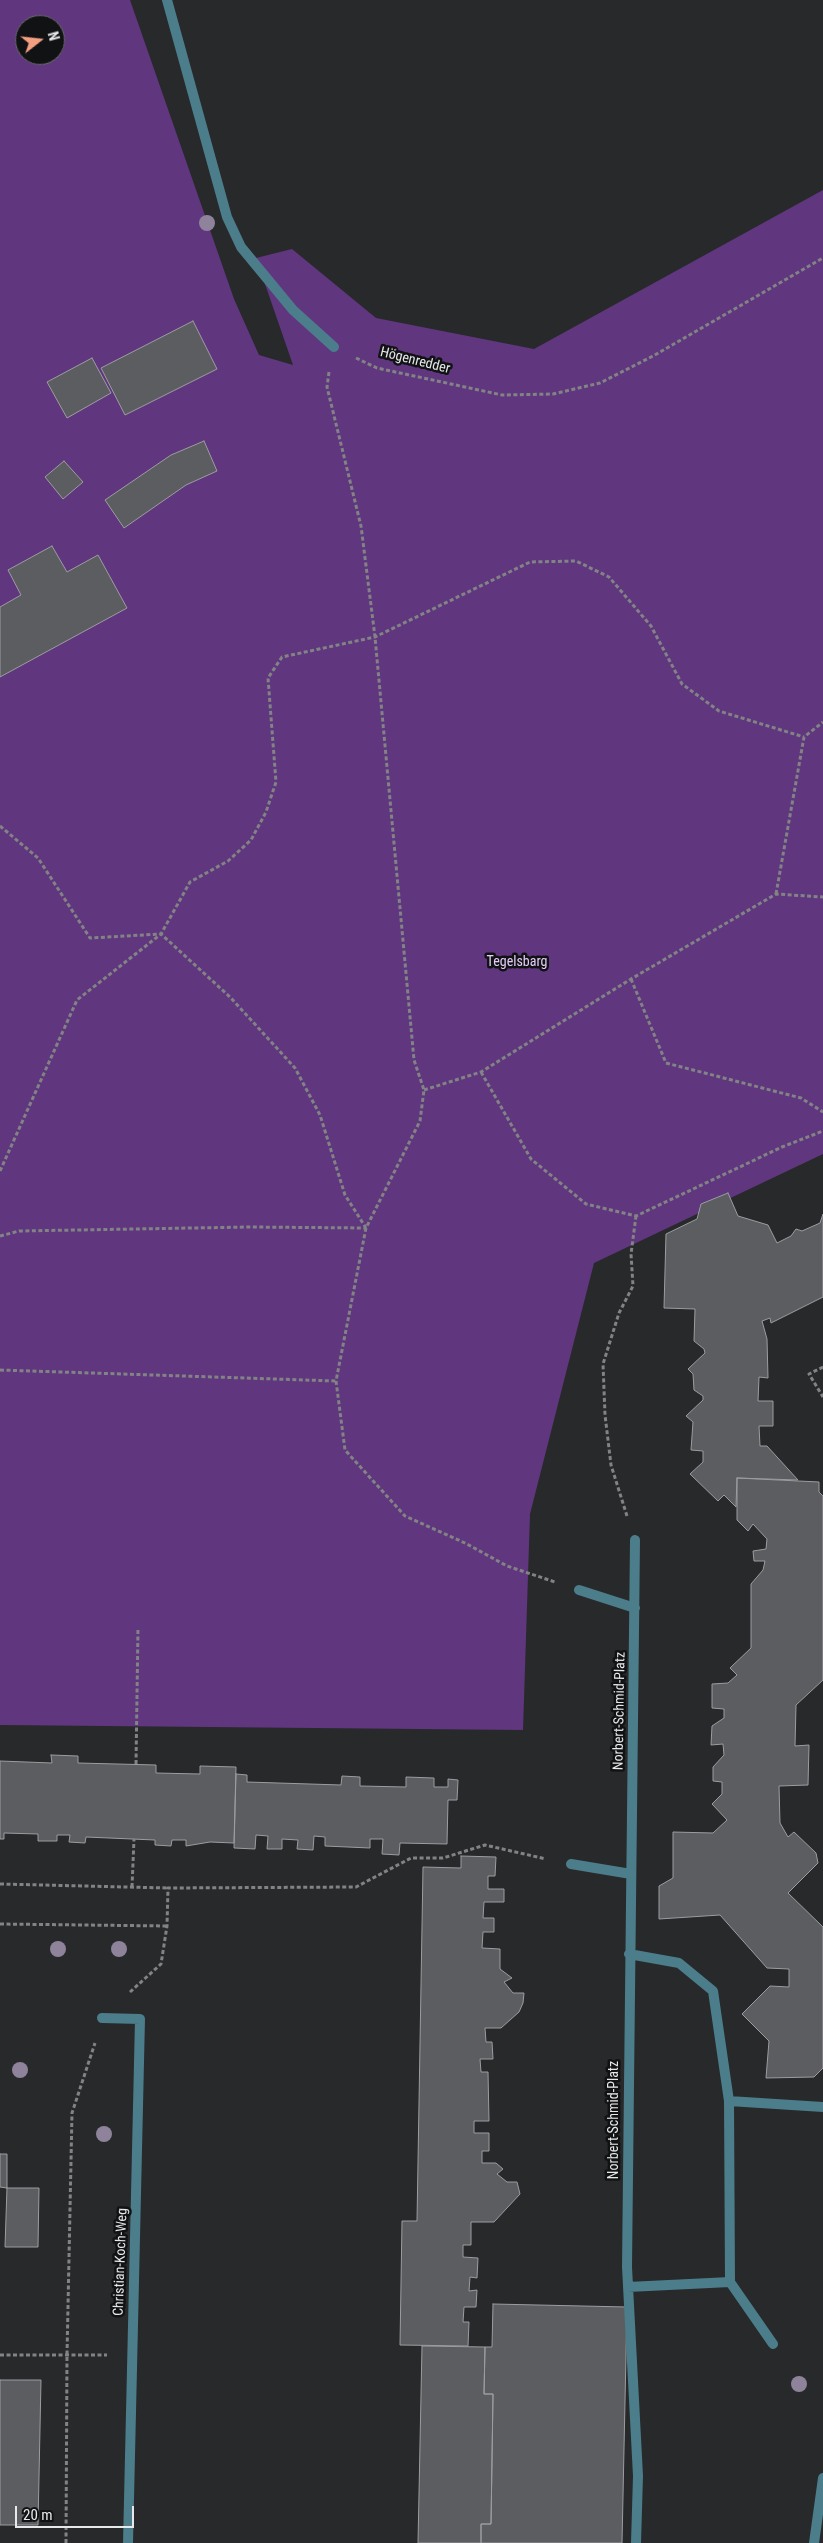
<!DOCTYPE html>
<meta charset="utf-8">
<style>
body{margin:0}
#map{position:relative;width:823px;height:2543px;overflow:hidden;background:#27292b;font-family:"Roboto Condensed",sans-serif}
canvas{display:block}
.north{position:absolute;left:15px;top:15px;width:50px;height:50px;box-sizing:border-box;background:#111213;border:1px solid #676869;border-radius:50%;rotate:74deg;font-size:14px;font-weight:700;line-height:20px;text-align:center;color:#e7e8ea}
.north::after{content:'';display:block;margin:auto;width:18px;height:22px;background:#f39f82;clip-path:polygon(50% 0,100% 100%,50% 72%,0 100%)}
.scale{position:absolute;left:15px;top:2506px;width:119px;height:22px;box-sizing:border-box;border:2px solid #e7e8ea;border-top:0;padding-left:6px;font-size:15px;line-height:18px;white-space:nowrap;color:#e7e8ea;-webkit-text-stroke:4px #111213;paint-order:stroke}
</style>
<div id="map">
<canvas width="823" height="2543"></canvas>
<div class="north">N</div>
<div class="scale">20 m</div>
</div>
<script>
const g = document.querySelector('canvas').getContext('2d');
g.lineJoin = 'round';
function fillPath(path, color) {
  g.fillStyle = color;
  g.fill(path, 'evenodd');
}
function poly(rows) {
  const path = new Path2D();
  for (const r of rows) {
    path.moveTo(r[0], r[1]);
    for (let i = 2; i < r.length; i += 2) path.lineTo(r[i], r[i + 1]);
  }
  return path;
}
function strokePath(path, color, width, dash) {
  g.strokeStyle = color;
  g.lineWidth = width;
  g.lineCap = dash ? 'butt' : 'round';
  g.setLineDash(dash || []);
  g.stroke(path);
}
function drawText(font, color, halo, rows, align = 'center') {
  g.font = font + ' "Roboto Condensed",sans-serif';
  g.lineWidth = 5;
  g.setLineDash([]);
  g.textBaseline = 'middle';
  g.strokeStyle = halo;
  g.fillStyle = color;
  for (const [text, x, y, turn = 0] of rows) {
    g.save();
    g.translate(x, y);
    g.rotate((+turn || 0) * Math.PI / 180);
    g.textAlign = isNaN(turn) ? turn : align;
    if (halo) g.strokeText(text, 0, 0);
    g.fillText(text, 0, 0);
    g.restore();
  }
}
fillPath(poly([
 [0,0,130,0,234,299,259,355,293,365,256,258,292,249,376,318,534,349,823,190,823,1154,594,1263,530,1514,523,1730,0,1725],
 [25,25,55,25,55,55,25,55]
]), '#60367f');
const building = poly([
 [193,321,217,369,125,415,101,368,193,321],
 [92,358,111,393,67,418,47,382,92,358],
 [204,441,217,471,186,485,124,528,105,500,171,455,204,441],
 [64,461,83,482,63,499,45,477,64,461],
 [52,546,67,572,98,555,127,608,0,677,0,607,21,595,8,570,52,546],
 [728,1193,738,1216,768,1225,777,1243,791,1236,796,1229,802,1231,820,1223,823,1214,823,1297,771,1323,770,1318,762,1321,767,1339,768,1378,759,1377,758,1401,773,1401,773,1426,759,1426,760,1446,767,1446,798,1480,737,1478,736,1507,724,1495,718,1501,690,1474,703,1462,703,1451,691,1450,693,1422,686,1416,703,1400,703,1396,694,1390,693,1374,688,1369,705,1353,704,1349,694,1341,695,1309,664,1308,666,1234,697,1219,701,1204,728,1193],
 [737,1478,819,1482,819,1492,823,1496,823,1680,796,1705,795,1746,809,1745,808,1785,779,1786,780,1823,788,1837,794,1832,816,1853,818,1863,788,1893,823,1927,823,2068,814,2077,766,2078,769,2041,742,2014,770,1986,789,1987,789,1969,767,1968,720,1915,659,1919,659,1886,673,1878,673,1832,713,1833,727,1820,712,1804,722,1794,722,1782,713,1781,713,1767,724,1755,723,1744,711,1745,712,1726,724,1718,724,1709,712,1708,712,1684,728,1683,737,1675,730,1668,751,1648,751,1584,763,1570,765,1561,754,1561,753,1551,766,1549,767,1539,753,1524,748,1531,737,1520,737,1478],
 [51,1755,78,1756,78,1763,156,1765,156,1773,200,1774,200,1766,236,1767,234,1843,210,1842,186,1846,186,1840,172,1840,171,1846,155,1845,155,1840,86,1837,85,1843,69,1842,70,1835,57,1835,57,1841,38,1841,38,1834,4,1833,4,1839,0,1839,0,1761,52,1763,51,1755],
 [236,1774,247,1775,247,1782,341,1785,342,1776,360,1777,360,1786,406,1787,406,1777,434,1778,434,1787,448,1787,448,1779,458,1780,457,1800,448,1800,447,1844,400,1843,399,1855,382,1854,383,1839,370,1839,370,1848,325,1846,325,1837,314,1836,313,1850,297,1849,298,1840,282,1839,282,1849,267,1849,268,1836,256,1835,255,1849,234,1848,236,1774],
 [461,1856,496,1857,495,1876,488,1876,488,1889,504,1889,504,1902,484,1902,483,1918,494,1918,494,1932,483,1932,482,1948,500,1949,500,1969,512,1978,504,1982,513,1993,524,1993,523,2003,519,2012,501,2028,485,2028,486,2042,492,2042,493,2059,480,2059,481,2072,488,2072,489,2121,474,2121,474,2133,489,2133,489,2151,482,2151,482,2163,496,2163,503,2169,497,2174,507,2182,517,2182,520,2194,494,2222,471,2222,471,2245,463,2245,463,2257,478,2258,477,2278,470,2277,469,2291,477,2290,476,2307,464,2307,463,2322,469,2322,468,2346,400,2345,402,2221,417,2221,423,1867,461,1868,461,1856],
 [0,2154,7,2154,7,2188,0,2187,0,2154],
 [7,2188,39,2188,38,2247,5,2247,7,2188],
 [493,2304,627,2307,622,2543,481,2543,481,2524,491,2524,493,2394,484,2394,485,2347,492,2347,493,2304],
 [422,2346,485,2347,484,2394,493,2394,491,2524,481,2524,481,2543,418,2543,422,2346],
 [0,2380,41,2380,38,2525,0,2525,0,2380]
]);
fillPath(building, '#5c5d60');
strokePath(building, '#9c9da0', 1);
strokePath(poly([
 [356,358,377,368,502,395,553,394,600,383,653,356,823,258],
 [329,372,327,387,361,526,375,637,414,1060,424,1090,420,1121,366,1228,336,1381,345,1450,405,1516,465,1543,507,1566,555,1582],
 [0,826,38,858,90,938,161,934,190,882,228,861,251,840,266,812,276,782,268,678,282,657,375,637,530,562,576,561,609,577,651,626,682,684,719,711,804,737],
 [776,894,804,737,823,722],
 [631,979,666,1063,801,1098,823,1112],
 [481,1072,531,1159,586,1204,636,1216,782,1147,823,1131],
 [424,1090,481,1072,631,979,776,894,823,897],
 [0,1171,77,1000,161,934,230,997,295,1068,320,1115,345,1195,366,1228],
 [0,1236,19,1231,250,1227,365,1228],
 [823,1367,809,1374,823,1397],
 [0,1370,336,1381],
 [627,1516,611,1465,605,1415,603,1364,619,1313,633,1286,631,1254,636,1216],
 [136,1764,138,1628],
 [0,1884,168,1888],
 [132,1887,134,1839],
 [0,1924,167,1926],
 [130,1992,161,1964,167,1926,168,1888,356,1887,411,1858,443,1858,485,1845,546,1859],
 [0,2355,107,2355],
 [66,2543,67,2355,72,2113,95,2043]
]), '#818385', 3, [4, 2.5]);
strokePath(poly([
 [635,1540,627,2267,638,2476,636,2543],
 [579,1590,635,1608],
 [571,1864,631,1874],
 [629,1954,679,1963,713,1991,729,2101],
 [628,2287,730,2282],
 [773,2344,730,2282,729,2101,823,2107]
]), '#4c7d8a', 10);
strokePath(poly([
 [167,0,227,217,241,247,293,310,334,347],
 [102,2018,140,2019,128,2543]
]), '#4c7d8a', 10);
strokePath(poly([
 [814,2543,823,2478]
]), '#4c7d8a', 10);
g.fillStyle = '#8f839c';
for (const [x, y] of [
 [207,223],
 [58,1949],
 [119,1949],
 [20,2070],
 [104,2134],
 [799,2384]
]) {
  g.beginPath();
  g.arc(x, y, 8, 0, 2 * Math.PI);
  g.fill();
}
drawText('14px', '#e7e8ea', '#111213', [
 ["Högenredder",415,361,14],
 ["Norbert-Schmid-Platz",620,1711,-89],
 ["Norbert-Schmid-Platz",614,2120,-90],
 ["Christian-Koch-Weg",121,2262,-88]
]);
drawText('14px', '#e4cdf8', '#111213', [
 ["Tegelsbarg",517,962]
]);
</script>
